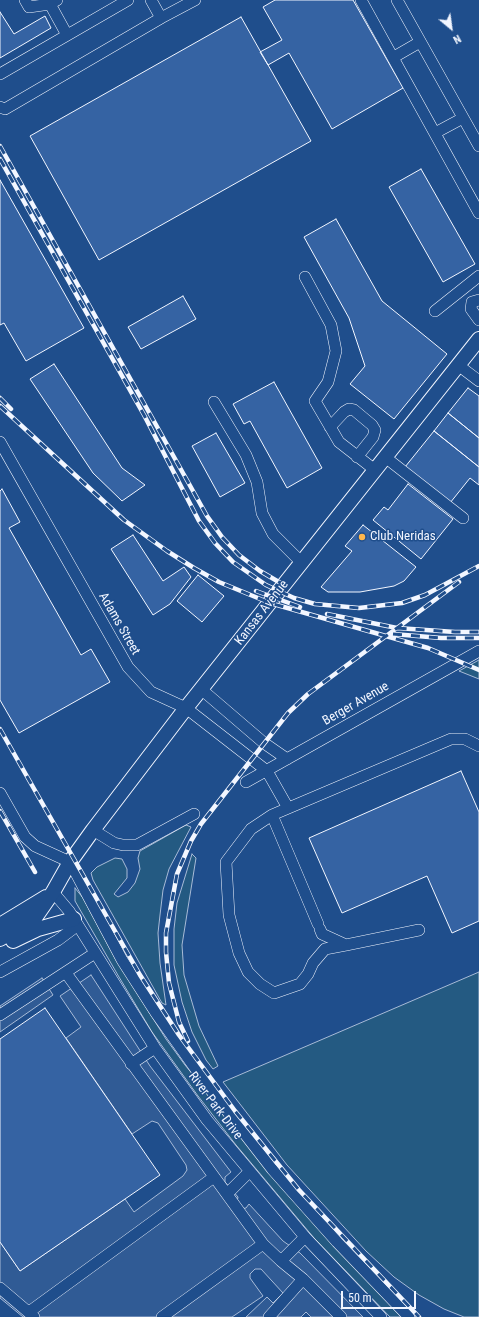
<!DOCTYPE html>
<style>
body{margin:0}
#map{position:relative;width:479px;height:1317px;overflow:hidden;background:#1f4e8c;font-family:"Roboto Condensed",sans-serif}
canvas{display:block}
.north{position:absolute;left:431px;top:8px;width:40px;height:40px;-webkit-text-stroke:3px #1f4e8c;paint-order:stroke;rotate:151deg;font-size:11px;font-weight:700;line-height:16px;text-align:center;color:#f2f6ff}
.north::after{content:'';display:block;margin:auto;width:14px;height:18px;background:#f2f6ff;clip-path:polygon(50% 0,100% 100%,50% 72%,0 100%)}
.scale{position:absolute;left:341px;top:1291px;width:75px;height:18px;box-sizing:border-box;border:2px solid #f2f6ff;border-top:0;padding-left:5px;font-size:12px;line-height:14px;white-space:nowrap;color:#f2f6ff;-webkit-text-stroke:3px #1f4e8c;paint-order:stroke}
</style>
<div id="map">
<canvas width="479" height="1317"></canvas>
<div class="north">N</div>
<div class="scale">50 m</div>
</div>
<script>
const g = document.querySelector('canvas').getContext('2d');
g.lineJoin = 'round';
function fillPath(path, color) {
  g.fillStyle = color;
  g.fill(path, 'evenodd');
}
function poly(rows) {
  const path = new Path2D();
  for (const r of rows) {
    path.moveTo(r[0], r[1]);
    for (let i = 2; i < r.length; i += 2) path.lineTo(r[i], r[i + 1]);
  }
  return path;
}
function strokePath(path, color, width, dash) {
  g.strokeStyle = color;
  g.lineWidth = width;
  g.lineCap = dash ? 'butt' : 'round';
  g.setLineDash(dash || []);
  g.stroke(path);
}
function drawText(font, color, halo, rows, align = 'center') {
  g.font = font + ' "Roboto Condensed",sans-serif';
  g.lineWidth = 3;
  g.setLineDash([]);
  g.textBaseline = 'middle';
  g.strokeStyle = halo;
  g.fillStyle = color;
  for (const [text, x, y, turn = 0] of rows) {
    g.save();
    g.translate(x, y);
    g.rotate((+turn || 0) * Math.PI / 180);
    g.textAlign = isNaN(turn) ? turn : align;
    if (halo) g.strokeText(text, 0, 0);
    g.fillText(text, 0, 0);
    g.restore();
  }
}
const green = poly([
 [479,660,479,679,459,671,479,660],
 [186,825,191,827,169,869,163,890,160,915,158,933,160,963,166,1005,162,1003,93,880,91,873,97,867,115,858,122,859,127,869,127,878,114,894,118,897,128,892,135,883,140,869,138,858,140,851,186,825],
 [192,854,196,858,182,945,184,975,199,1026,218,1066,213,1069,206,1060,192,1032,182,1002,174,965,174,929,177,903,192,854],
 [75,888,83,898,116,960,166,1039,185,1065,313,1222,401,1317,390,1317,314,1238,236,1145,198,1096,152,1032,119,977,75,901,75,888],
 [479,972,479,1317,464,1317,444,1309,419,1295,394,1277,366,1251,287,1165,223,1082,479,972]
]);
fillPath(green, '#245a82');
strokePath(green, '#a8bbd7', 1);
const parking = poly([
 [91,975,150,1066,231,1172,225,1177,225,1182,238,1197,237,1202,240,1209,246,1208,249,1204,283,1241,300,1253,363,1317,311,1317,306,1312,301,1317,246,1317,267,1297,273,1303,283,1293,261,1269,255,1269,250,1274,250,1278,263,1296,232,1317,23,1317,0,1298,0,1242,20,1271,125,1199,134,1212,183,1176,187,1170,186,1165,158,1123,152,1121,132,1134,66,1038,81,1027,60,996,91,975],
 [42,978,53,995,0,1032,0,1006,42,978]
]);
fillPath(parking, '#305b95');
strokePath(parking, '#a8bbd7', 1);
const building = poly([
 [275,0,353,0,403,88,332,129,289,53,268,65,260,52,282,40,263,7,275,0],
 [0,12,14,34,45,16,51,28,0,58,0,12],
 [241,17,311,141,99,260,30,136,241,17],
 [421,169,475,264,443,282,389,187,421,169],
 [0,180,84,328,26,361,4,323,0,325,0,180],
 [336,219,382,301,447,354,394,419,350,384,365,366,349,318,304,237,336,219],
 [183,296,196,319,141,349,128,327,183,296],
 [54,364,122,468,145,485,122,501,93,473,30,379,54,364],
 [274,382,322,468,287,488,250,421,244,424,233,404,274,382],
 [468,388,479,396,479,438,448,413,468,388],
 [448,413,479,438,479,467,434,431,448,413],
 [434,431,479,467,479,485,470,478,450,503,405,467,434,431],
 [216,433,245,483,220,497,192,446,216,433],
 [408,484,453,519,421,559,373,520,384,507,388,510,408,484],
 [2,489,20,522,9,528,81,655,91,649,110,682,19,733,0,700,0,491,2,489],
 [363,525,416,567,404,581,394,586,360,592,328,592,321,587,352,551,345,546,363,525],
 [133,535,163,581,184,567,191,577,170,604,153,615,111,549,133,535],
 [198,575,224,596,202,622,177,601,198,575],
 [461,771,479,812,479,921,452,933,427,876,342,913,309,838,461,771],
 [45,1008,160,1175,20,1271,0,1242,0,1039,45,1008]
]);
fillPath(building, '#3563a3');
strokePath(building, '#f2f6ff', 1);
const minor = poly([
 [25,0,29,7,50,4,57,0],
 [151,0,161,18,195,0],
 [361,0,479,213],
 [397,0,479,146],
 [50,4,67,35],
 [394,57,420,42],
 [0,74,128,0],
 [0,107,5,109,161,18],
 [435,133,463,118],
 [305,277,331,325,336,351,328,382,315,401,339,442,375,470],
 [479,300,472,302,471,309,479,320],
 [435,311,479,276],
 [458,365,479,381],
 [214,402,246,455,257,482,262,513,273,534,302,563],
 [330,427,344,412,349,409,354,410,372,425,375,430,373,437,357,457],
 [0,442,128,667,151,692,186,708,267,771,288,808],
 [385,457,463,518],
 [201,689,264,743,287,759],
 [246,782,479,651],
 [0,793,25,837,35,846,70,862,122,960,156,1013,210,1089,272,1169,337,1242,409,1317],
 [272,815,251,829,226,862,229,915,239,953,248,972,260,984,274,993,300,984,308,974,313,963,325,949,346,945],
 [93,830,114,843,123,845,137,845,194,814],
 [53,892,69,911,155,1048,207,1120,305,1237,381,1317],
 [318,924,272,815,451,739,465,739,479,746],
 [320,929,322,934,346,945,419,930],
 [0,972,58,940,78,925],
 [66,973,263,1244,281,1261,305,1237],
 [0,1015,95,953],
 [131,1064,155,1048],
 [227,1194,249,1172],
 [281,1261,303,1279],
 [0,1288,34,1317],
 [29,1312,214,1177],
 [162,1317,263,1244],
 [269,1317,303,1279,341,1317]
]);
const major = poly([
 [0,925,46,897],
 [0,939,35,918,53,892,70,862,93,830,186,708,479,339],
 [13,941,38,929,74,919]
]);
strokePath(minor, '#f2f6ff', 12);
strokePath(major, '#f2f6ff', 16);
strokePath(minor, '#1f4e8c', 11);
strokePath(major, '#1f4e8c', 14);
const rail = poly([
 [0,146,207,516,222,537,239,555,260,571,284,585],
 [0,159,144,415,199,521,215,543,233,562,266,585,294,598,315,604,359,608,402,603,425,595,479,566],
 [0,398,11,409],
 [0,406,124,520,167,551,194,568,219,582,270,603,428,648,479,670],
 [256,591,300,607],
 [327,614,397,628,455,632,479,632],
 [393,634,441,638,479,638],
 [0,729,140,975,179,1035,235,1111,299,1190,419,1317],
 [0,811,35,872],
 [188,1041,179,1022,169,983,166,952,166,933,177,874,191,841,201,824,288,713,308,694,459,582]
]);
strokePath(rail, '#f2f6ff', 4.5);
strokePath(rail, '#1f4e8c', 3, [9]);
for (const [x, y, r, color] of [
 [362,537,4,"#ffb74d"]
]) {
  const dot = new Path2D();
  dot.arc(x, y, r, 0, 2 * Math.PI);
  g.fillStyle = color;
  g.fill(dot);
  strokePath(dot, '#1f4e8c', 1.5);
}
drawText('13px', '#f2f6ff', '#1f4e8c', [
 ["Club Neridas",370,537]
], 'left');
drawText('13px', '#f2f6ff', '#1f4e8c', [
 ["Kansas Avenue",262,613,-52],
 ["Adams Street",119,624,60],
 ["Berger Avenue",356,704,-30],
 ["River Park Drive",215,1106,53]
]);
</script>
